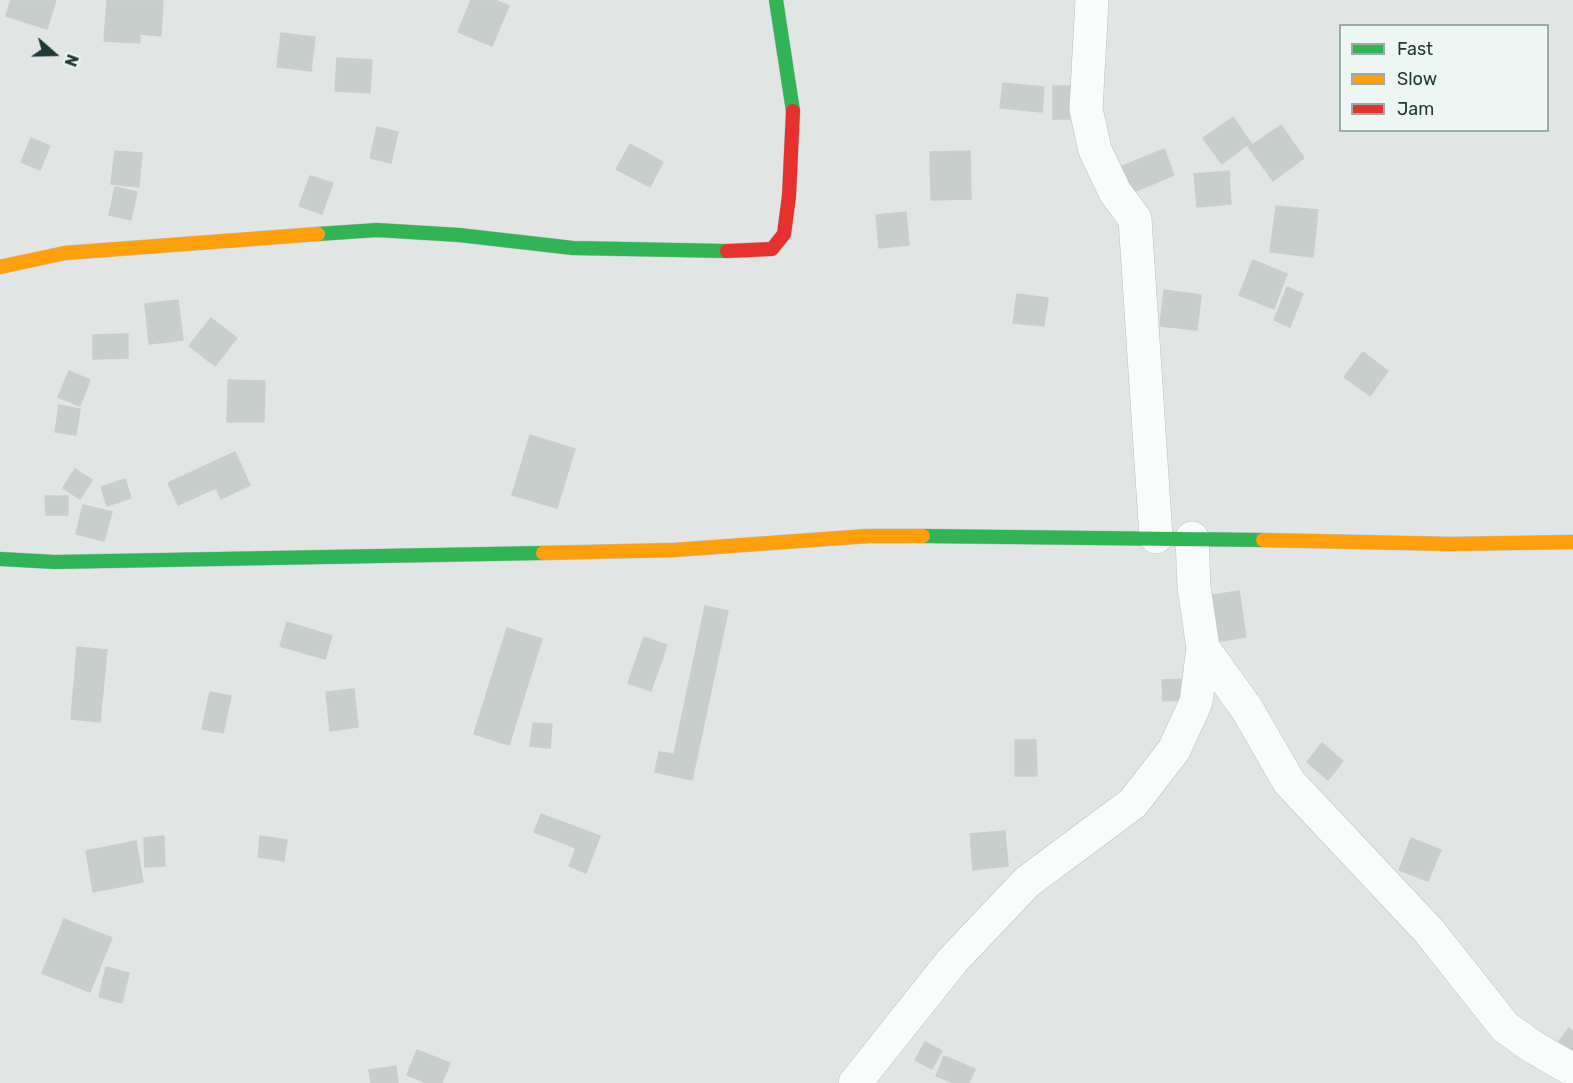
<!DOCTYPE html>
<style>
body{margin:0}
#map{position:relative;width:1573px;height:1083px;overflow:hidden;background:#e1e6e5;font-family:Rubik,sans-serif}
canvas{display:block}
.legend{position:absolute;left:1339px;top:24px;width:210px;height:108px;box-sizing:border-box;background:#eef6f4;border:2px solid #9caaa8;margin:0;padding:8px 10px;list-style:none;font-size:18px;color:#203936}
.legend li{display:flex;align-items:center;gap:12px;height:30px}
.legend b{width:30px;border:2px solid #9caaa8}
.north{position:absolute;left:24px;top:24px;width:60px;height:60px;-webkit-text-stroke:4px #eef6f4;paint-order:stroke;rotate:110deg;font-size:16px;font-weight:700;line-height:24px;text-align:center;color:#203936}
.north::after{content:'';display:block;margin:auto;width:21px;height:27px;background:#203936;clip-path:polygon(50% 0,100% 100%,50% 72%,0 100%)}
</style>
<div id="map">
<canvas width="1573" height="1083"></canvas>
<ul class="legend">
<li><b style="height:8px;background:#30b455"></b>Fast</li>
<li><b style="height:8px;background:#ff9f0a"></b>Slow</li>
<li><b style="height:8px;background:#e5322d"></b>Jam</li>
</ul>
<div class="north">N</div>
</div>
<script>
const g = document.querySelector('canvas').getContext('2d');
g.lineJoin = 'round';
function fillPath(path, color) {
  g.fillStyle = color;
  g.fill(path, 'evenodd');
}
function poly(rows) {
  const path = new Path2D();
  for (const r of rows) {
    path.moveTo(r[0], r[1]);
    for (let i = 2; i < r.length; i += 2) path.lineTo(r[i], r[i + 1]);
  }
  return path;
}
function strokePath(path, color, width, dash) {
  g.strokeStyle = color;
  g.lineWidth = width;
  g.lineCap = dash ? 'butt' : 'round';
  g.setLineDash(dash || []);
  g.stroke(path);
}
const building = poly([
 [11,0,56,0,47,29,6,16,11,0],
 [107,0,163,0,161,36,140,34,140,43,104,41,107,0],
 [471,0,495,0,509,6,492,46,458,32,471,0],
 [281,33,315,37,311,71,277,67,281,33],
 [337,58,372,60,370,93,335,91,337,58],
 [1003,83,1044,87,1042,112,1000,108,1003,83],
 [1053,86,1078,86,1077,119,1053,119,1053,86],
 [1233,117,1252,145,1281,125,1304,158,1273,181,1247,145,1222,164,1203,138,1233,117],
 [377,127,398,132,391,163,370,158,377,127],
 [31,138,50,146,40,170,21,162,31,138],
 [630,144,663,162,650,187,616,169,630,144],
 [1164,149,1174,175,1122,197,1111,171,1164,149],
 [115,151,142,153,139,187,111,184,115,151],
 [970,151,971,199,931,200,930,152,970,151],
 [1229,171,1231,204,1197,207,1194,174,1229,171],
 [310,176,333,183,322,214,299,206,310,176],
 [115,187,137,192,131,220,109,215,115,187],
 [1276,206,1318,210,1313,257,1270,252,1276,206],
 [906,212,909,245,879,248,876,215,906,212],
 [1253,260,1287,274,1274,309,1239,295,1253,260],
 [1287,287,1303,294,1290,327,1274,320,1287,287],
 [1164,290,1201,295,1197,330,1160,326,1164,290],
 [1017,294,1048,298,1044,326,1013,323,1017,294],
 [178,300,183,340,149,344,145,304,178,300],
 [211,318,237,338,215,366,189,346,211,318],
 [128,334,128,358,93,359,93,335,128,334],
 [1363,352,1388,371,1370,396,1344,377,1363,352],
 [69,371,90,380,80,406,58,397,69,371],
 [228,380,265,381,264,422,227,422,228,380],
 [59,405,80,409,76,435,55,432,59,405],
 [530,435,575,449,557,508,512,495,530,435],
 [235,452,250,485,221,499,216,488,178,505,168,483,235,452],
 [75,469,92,480,80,499,63,488,75,469],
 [125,479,131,498,107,506,101,487,125,479],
 [45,496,68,496,68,515,46,515,45,496],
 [83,505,112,512,104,541,76,534,83,505],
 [1239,591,1246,637,1208,643,1201,597,1239,591],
 [705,606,728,611,692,780,655,772,659,752,674,754,705,606],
 [287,622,332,636,325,659,280,646,287,622],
 [507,628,542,639,509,745,474,734,507,628],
 [644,637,667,645,651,691,628,683,644,637],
 [77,647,107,650,100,722,71,719,77,647],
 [1187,679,1188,700,1163,701,1162,680,1187,679],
 [354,689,358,727,330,731,326,692,354,689],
 [210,692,231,696,223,733,202,729,210,692],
 [533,723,552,724,550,748,530,746,533,723],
 [1015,740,1036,740,1037,776,1015,776,1015,740],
 [1322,743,1343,761,1328,780,1307,762,1322,743],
 [541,814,600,836,586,873,569,866,576,848,534,832,541,814],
 [1005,831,1008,866,973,870,970,834,1005,831],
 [164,836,165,866,145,867,144,838,164,836],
 [260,836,287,840,284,861,258,857,260,836],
 [1411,838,1441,850,1428,881,1399,870,1411,838],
 [136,841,143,882,93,892,86,851,136,841],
 [64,919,112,938,90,992,42,973,64,919],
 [106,967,129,973,122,1003,99,997,106,967],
 [1569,1028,1573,1032,1573,1063,1554,1048,1569,1028],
 [925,1042,942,1051,932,1069,915,1060,925,1042],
 [417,1050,450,1063,442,1083,427,1083,407,1075,417,1050],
 [944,1056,975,1069,969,1083,954,1083,936,1076,944,1056],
 [396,1066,398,1083,371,1083,369,1070,396,1066]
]);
fillPath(building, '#c8cecc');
strokePath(building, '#cacfce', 1.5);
const street = poly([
 [1092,0,1086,109,1095,150,1115,192,1135,219,1156,537],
 [1203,648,1247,709,1289,782,1429,931,1505,1027,1533,1047,1573,1070],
 [855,1083,953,960,1027,882,1133,803,1174,750,1196,702,1203,648,1194,587,1192,538]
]);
const fast = poly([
 [776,0,793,111],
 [318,234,377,230,459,235,573,248,727,251],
 [923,536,1263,540],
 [0,559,55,562,543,553]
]);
const slow = poly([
 [0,267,65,253,318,234],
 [1263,540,1452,544,1573,542],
 [543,553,674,550,868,536,923,536]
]);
const jam = poly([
 [727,251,772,249,784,234,789,196,793,111]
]);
strokePath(street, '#bec3c2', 34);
strokePath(fast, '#bdc4c3', 15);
strokePath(slow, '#bdc4c3', 15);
strokePath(jam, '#bdc4c3', 15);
strokePath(street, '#fafbfb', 33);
strokePath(fast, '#30b455', 14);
strokePath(slow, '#ff9f0a', 14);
strokePath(jam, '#e5322d', 14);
</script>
